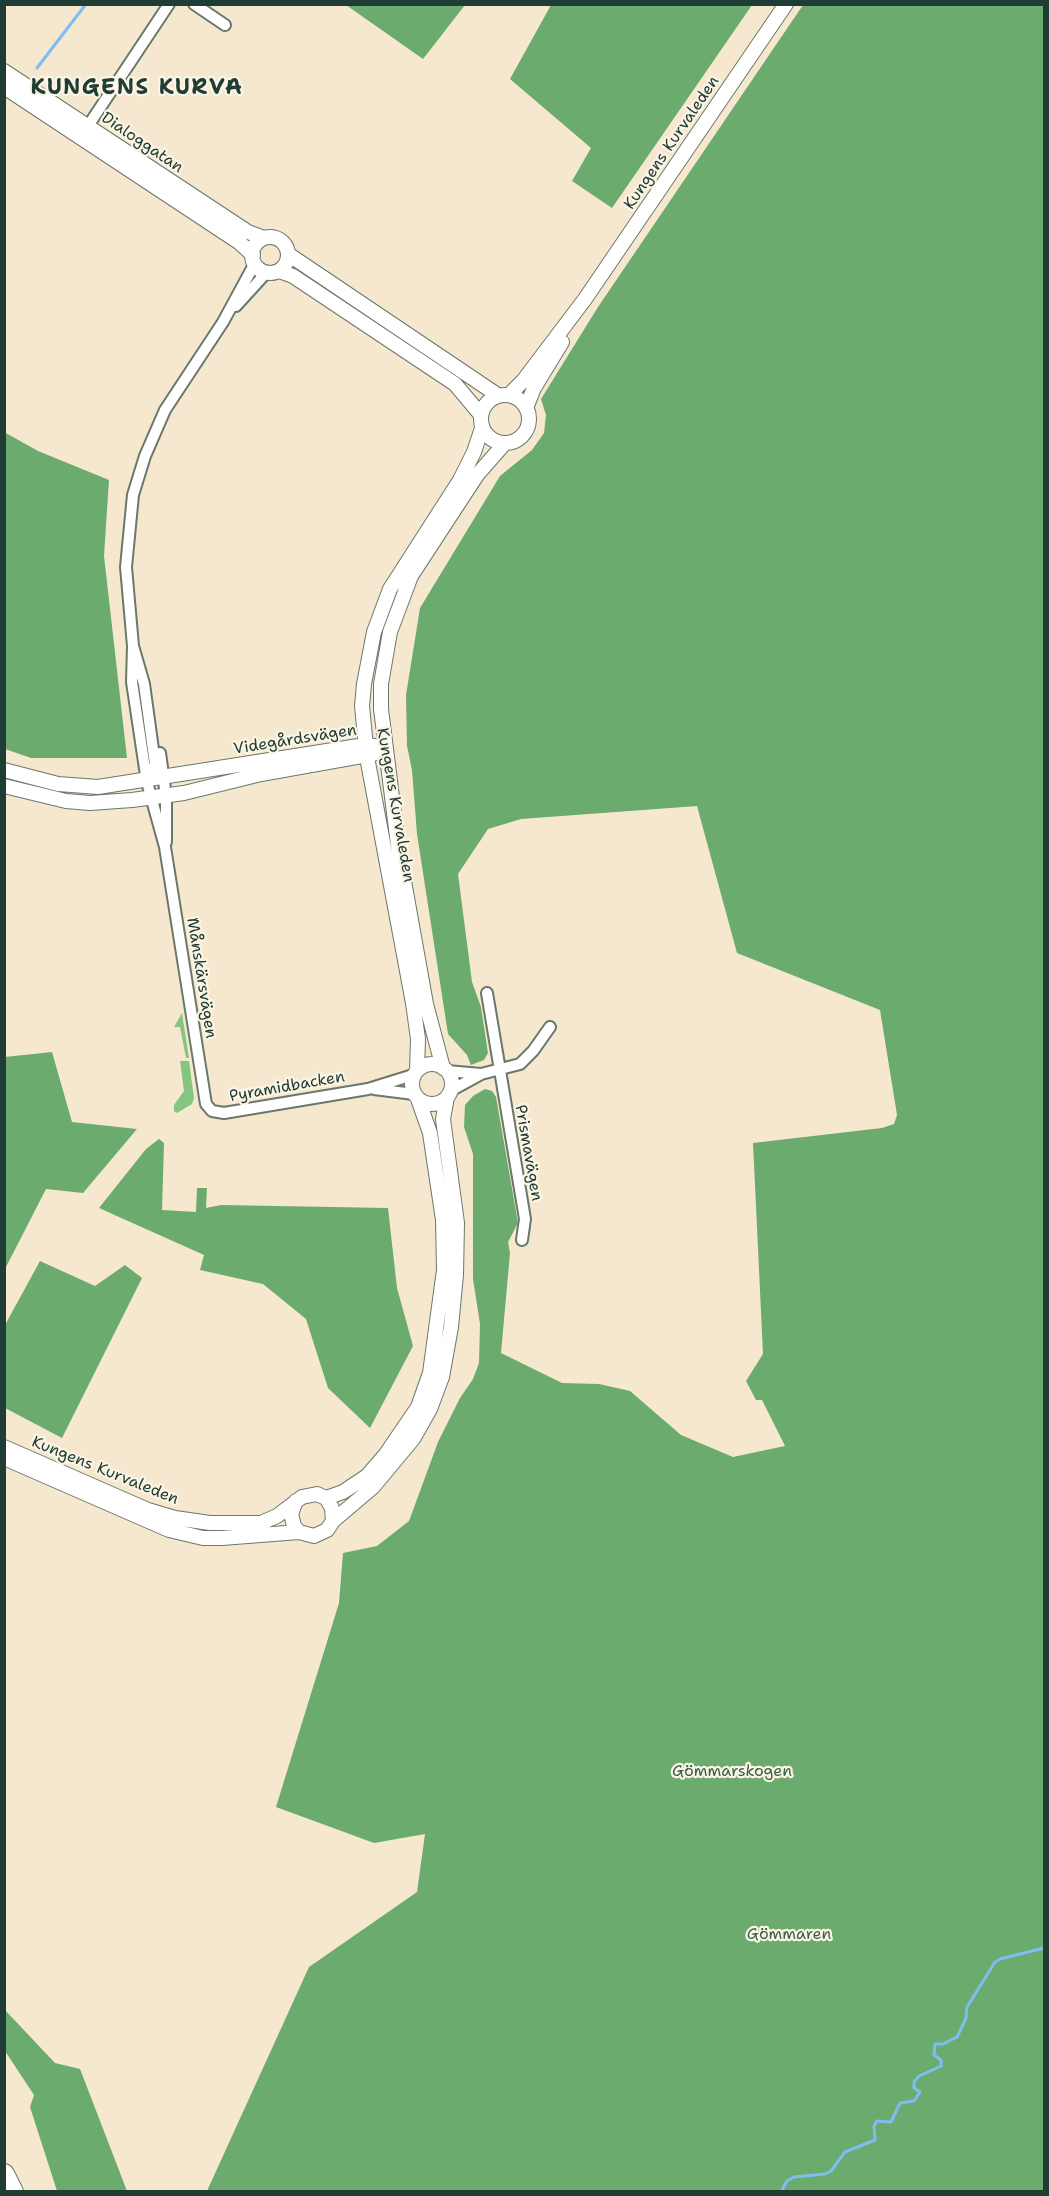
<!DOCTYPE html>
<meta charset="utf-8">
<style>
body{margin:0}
#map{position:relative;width:1049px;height:2196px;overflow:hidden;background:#f6e7cf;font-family:"Shantell Sans",sans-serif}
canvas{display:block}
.frame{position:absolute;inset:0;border:6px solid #1f3d34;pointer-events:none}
</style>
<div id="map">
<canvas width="1049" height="2196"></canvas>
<div class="frame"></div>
</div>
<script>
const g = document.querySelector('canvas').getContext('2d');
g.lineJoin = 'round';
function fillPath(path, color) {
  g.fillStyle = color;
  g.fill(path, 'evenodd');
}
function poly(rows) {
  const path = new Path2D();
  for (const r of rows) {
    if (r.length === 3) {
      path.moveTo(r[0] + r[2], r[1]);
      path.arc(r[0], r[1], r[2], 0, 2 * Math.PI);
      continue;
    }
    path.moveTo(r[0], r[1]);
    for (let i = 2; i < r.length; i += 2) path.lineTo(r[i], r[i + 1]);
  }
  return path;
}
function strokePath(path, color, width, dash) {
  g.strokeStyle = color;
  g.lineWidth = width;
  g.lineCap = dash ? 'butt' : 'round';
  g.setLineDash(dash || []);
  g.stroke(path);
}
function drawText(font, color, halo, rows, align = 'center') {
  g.font = font + ' "Shantell Sans",sans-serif';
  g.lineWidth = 4.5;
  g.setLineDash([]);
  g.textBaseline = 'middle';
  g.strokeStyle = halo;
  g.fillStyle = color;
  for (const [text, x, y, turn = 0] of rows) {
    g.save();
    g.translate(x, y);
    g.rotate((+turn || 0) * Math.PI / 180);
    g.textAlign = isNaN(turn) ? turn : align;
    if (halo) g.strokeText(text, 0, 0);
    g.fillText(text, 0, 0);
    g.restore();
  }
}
fillPath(poly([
 [182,1013,189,1058,186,1058,180,1027,174,1027],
 [180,1061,189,1061,194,1098,192,1104,177,1113,174,1111,174,1105,184,1091]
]), '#84c67f');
fillPath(poly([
 [346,5,465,5,423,59],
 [551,5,752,5,612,208,572,181,591,148,510,79],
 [803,5,1044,5,1044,2191,207,2191,309,1967,417,1892,425,1834,374,1843,276,1807,339,1603,343,1553,377,1546,409,1521,438,1442,460,1398,473,1379,479,1363,480,1324,473,1279,473,1154,464,1127,465,1105,473,1096,485,1089,492,1091,496,1097,518,1223,508,1242,510,1253,501,1353,562,1383,599,1384,630,1391,681,1435,733,1457,785,1446,762,1400,756,1400,746,1381,763,1354,753,1143,882,1128,894,1124,897,1115,880,1010,737,953,697,806,521,819,488,829,458,874,472,982,481,1007,488,1053,484,1060,471,1065,467,1055,448,1034,417,834,412,770,407,746,406,695,420,608,500,476,532,450,544,433,546,415,541,399,598,307],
 [4,432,38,451,109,480,104,556,127,758,31,758,5,749],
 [52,1052,72,1122,137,1129,83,1193,46,1189,5,1269,5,1057],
 [159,1139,164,1143,162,1210,196,1212,197,1188,207,1188,206,1208,221,1205,388,1208,397,1288,413,1346,370,1428,328,1388,306,1319,263,1284,200,1270,204,1255,99,1208,146,1149],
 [40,1261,95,1286,125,1265,142,1278,62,1438,5,1408,5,1325],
 [4,2009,55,2063,80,2069,127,2191,57,2191,30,2107,34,2095,5,2051]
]), '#6bab6e');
strokePath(poly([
 [37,68,86,4],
 [781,2192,787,2181,794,2177,825,2174,831,2171,845,2152,875,2140,874,2126,877,2121,891,2122,900,2103,914,2101,920,2092,914,2088,914,2082,919,2076,941,2066,941,2060,934,2055,935,2044,943,2044,957,2037,966,2018,967,2007,995,1962,1000,1959,1044,1948]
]), '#7ebdf2', 3);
const minor = poly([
 [194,4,225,25],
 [84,132,169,4],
 [236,306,267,272],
 [133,646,132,682,147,782,165,847,206,1104,212,1111,224,1113,368,1089,413,1075],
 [160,753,166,796,166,842],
 [147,782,155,764,144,684,133,646,126,567,133,495,145,456,165,410,223,322,255,263],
 [487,993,525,1219,522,1240],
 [447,1071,481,1074,520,1064,533,1051,550,1027],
 [374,1089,414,1094],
 [450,1091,481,1074]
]);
const tertiary = poly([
 [4,71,248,232,264,238],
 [4,87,240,243,253,255],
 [270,255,18],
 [288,254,499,396],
 [279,271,293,276,455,384,481,415],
 [509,395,523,381,585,299,786,4],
 [505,419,24],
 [526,408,534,388,562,342],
 [4,770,58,784,98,787,365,745,375,746],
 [4,786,66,801,90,803,132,800,184,793,261,774,373,754],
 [432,1084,20],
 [443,1068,426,1004,399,853,381,709,381,684,390,632,411,576,477,475,505,443],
 [417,1071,418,1039,413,1003,367,757,362,706,364,684,374,632,390,589,460,480,474,452,482,428],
 [4,1447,148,1510,175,1518,210,1523,261,1523,277,1516,302,1497,317,1494,326,1498,332,1508,333,1521,327,1530,314,1536,299,1532,294,1526,291,1514,296,1501],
 [4,1458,169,1530,203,1538,222,1538,299,1532],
 [326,1498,343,1492,367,1476,386,1454,418,1407,430,1373,444,1270,443,1220,430,1133,418,1099],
 [333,1521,373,1487,413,1439,430,1409,442,1377,451,1327,456,1275,457,1223,443,1119,447,1097]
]);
const motorway = poly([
 [4,2174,13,2192]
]);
strokePath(minor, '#6a786a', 14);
strokePath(tertiary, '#6a786a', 16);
strokePath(motorway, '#6a786a', 22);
strokePath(minor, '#fff', 10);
strokePath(tertiary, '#fff', 14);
strokePath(motorway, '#fff', 20);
drawText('16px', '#1f3d34', '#fcf5e5', [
 ["Dialoggatan",142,143,34],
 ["Kungens Kurvaleden",672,143,-56],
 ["Videgårdsvägen",295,740,-9],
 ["Kungens Kurvaleden",395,805,80],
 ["Månskärsvägen",201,978,81],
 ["Pyramidbacken",287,1087,-10],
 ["Prismavägen",528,1153,80],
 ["Kungens Kurvaleden",105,1471,22]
]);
drawText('16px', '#385f47', '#fcf5e5', [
 ["Gömmarskogen",732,1772],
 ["Gömmaren",789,1935]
]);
g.letterSpacing = '1.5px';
drawText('bold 22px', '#1f3d34', '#fcf5e5', [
 ["KUNGENS KURVA",137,88]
]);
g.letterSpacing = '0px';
</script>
